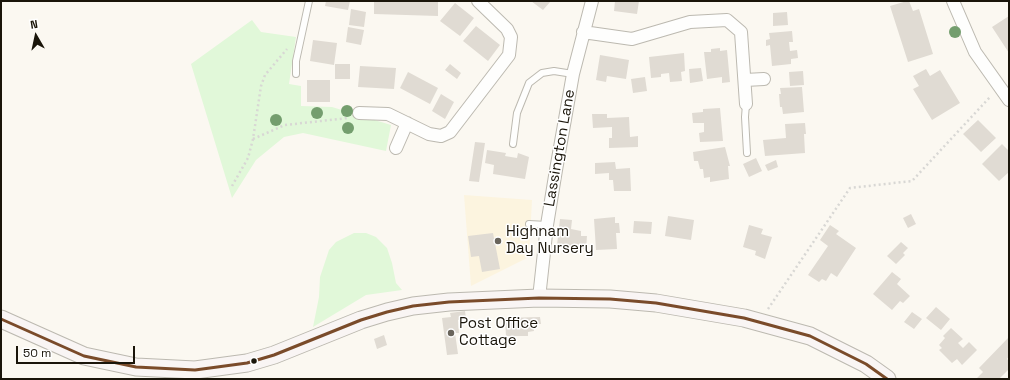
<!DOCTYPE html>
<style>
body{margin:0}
#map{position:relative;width:1010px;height:380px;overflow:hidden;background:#fbf8f1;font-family:"Space Grotesk",sans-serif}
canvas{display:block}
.frame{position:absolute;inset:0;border:2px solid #1a150a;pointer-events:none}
.north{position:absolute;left:16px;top:16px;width:40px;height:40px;-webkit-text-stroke:3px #fff;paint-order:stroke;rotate:351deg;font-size:11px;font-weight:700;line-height:16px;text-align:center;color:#1a150a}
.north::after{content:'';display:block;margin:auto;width:14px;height:18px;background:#1a150a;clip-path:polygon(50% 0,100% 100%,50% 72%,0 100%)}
.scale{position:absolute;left:16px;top:346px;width:119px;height:18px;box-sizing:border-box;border:2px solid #1a150a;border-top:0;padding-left:5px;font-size:12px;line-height:14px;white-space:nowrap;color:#1a150a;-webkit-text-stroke:3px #fff;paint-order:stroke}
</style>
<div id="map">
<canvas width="1010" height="380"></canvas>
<div class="frame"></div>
<div class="north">N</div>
<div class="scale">50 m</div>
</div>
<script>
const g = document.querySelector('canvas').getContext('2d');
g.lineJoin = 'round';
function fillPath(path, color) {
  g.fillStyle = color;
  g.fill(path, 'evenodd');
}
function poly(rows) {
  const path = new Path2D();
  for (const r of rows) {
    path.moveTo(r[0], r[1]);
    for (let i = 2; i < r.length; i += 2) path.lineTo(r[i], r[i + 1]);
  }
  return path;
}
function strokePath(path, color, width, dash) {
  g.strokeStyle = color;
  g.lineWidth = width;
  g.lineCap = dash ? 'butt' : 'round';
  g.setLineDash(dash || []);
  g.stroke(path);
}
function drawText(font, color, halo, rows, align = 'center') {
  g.font = font + ' "Space Grotesk",sans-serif';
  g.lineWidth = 3;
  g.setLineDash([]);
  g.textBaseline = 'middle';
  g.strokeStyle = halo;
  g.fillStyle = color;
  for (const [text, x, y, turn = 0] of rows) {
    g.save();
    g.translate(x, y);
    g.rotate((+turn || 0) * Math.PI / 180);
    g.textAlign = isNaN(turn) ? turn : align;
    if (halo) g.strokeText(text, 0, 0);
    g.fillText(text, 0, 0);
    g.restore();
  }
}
fillPath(poly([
 [464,195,532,200,529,257,471,286]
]), '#fcf4df');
fillPath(poly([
 [252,20,261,32,296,37,289,84,301,86,301,106,332,107,391,125,386,151,303,133,284,137,256,160,232,198,191,64],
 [354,233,366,233,376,237,387,248,392,263,396,283,402,290,366,295,313,327,319,297,320,277,329,250,336,242]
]), '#e1f8d9');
fillPath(poly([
 [326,1,350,1,348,10,325,6],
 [374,1,438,1,438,16,374,14],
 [531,1,551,1,543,10],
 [615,1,639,1,637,14,614,11],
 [907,1,909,1,913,11,919,9,933,54,908,62,890,6],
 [455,3,474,18,460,36,440,21],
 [351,9,366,12,364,27,349,25],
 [787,12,788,25,773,26,773,13],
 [1009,16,1009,53,992,27],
 [476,26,500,45,488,61,463,41],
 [348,27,364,30,361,45,346,42],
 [792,31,793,42,789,42,790,51,797,50,798,58,791,59,791,64,772,66,770,45,766,46,766,40,770,39,769,33],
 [313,40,337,43,334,65,310,61],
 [720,48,720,51,727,50,730,82,722,83,722,77,707,79,704,52,711,52,711,49],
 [684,53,685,71,681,72,682,81,670,82,669,73,661,74,661,77,651,78,649,57],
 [600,55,629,60,626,79,607,76,606,82,596,80],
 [335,64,350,64,350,79,335,79],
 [450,64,461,73,457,79,445,70],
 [360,66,396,68,394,89,358,87],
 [701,68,703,81,690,83,689,69],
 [926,69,930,76,940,70,960,103,932,120,913,89,919,86,913,76],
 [803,71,804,85,790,86,789,72],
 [408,72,438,88,430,104,400,88],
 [645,77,647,91,633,93,631,79],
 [307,80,330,80,330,102,307,102],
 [802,87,804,112,783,114,782,107,780,107,779,94,781,94,780,88],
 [441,94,454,102,445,119,432,111],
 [720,108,723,141,700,142,699,133,704,132,704,123,693,123,692,113,703,112,703,109],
 [592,114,607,114,607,118,629,117,630,137,638,136,638,147,609,148,609,138,612,138,612,127,593,128],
 [978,120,996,138,981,152,963,134],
 [805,123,806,134,804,134,805,153,765,156,763,140,786,138,785,124],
 [475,142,485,143,479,182,469,181],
 [1002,144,1009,151,1009,172,999,181,982,164],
 [725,147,730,166,728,166,729,179,710,182,710,177,704,178,703,169,700,169,698,161,694,161,693,152],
 [487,150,506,153,505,156,517,158,518,153,529,157,525,179,493,174,494,165,485,163],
 [756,158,762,171,749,177,743,164],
 [776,160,778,167,768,171,765,165],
 [615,162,616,169,630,168,631,191,614,191,613,180,609,180,609,173,595,174,595,163],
 [911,214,916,224,908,228,903,218],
 [668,216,694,220,691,240,665,236],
 [615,217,615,223,619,223,620,233,616,233,617,249,596,250,594,219],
 [560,219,572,220,571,229,581,231,581,236,587,236,586,249,557,245],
 [634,221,652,222,651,234,633,233],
 [749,225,763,229,761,234,772,237,765,259,755,255,756,251,743,247],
 [830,225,839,231,836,234,856,248,837,277,831,273,826,281,822,279,819,282,808,275,828,246,820,240],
 [493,233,500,269,482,272,479,256,471,257,468,236],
 [901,242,908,248,903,253,905,255,896,264,887,256],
 [892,272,901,279,897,284,910,296,903,303,900,301,892,310,873,294],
 [936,307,950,319,941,330,926,318],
 [465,311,466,318,458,320,459,333,455,333,458,354,447,355,442,318,451,317,450,313],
 [912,312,922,319,914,329,904,322],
 [540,317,541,324,533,324,534,331,528,332,528,336,506,336,505,318],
 [951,328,963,339,958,343,963,348,969,342,977,350,962,365,957,359,952,363,939,350,942,348,939,345,945,338,943,336],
 [384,335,387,345,377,349,374,339],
 [1009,337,1009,356,1007,359,1009,361,1009,369,999,379,976,379,983,372,979,368]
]), '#e0dbd3');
const lane = poly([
 [296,74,296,61,309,1],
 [746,104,745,117,747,153],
 [513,144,517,113,529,83,542,73,554,71,573,74],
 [529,224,547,225]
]);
const street = poly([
 [953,1,975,52,1009,100],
 [583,32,632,39,690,22,727,20,741,32,746,104],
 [745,80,764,79],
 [359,113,388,114,429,134,441,136,450,132,509,55,511,37,507,29,478,1],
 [396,148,407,123],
 [539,298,547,225,556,170,573,74,592,1]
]);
const secondary = poly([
 [1,319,84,356,136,367,195,370,247,363,274,355,361,320,387,312,413,306,449,302,539,298,610,299,656,303,744,318,810,336,866,364,887,379]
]);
strokePath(lane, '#bcb9b0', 8);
strokePath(street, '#bcb9b0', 14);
strokePath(secondary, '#bcb9b0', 19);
strokePath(poly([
 [253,139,285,125,348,118],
 [232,186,248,158,253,139,261,86,265,75,287,49],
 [768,309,850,188,912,181,990,97]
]), '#d8d7d4', 2.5, [2, 3]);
strokePath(lane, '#fefefd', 6);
strokePath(street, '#fefefd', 12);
strokePath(secondary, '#f9f5f4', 17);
strokePath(poly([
 [1,319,84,356,136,367,195,370,247,363,274,355,361,320,387,312,413,306,449,302,539,298,610,299,656,303,744,318,810,336,866,364,887,379]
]), '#7a4b2a', 3);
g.fillStyle = '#749e6e';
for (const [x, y] of [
 [955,32],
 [347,111],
 [317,113],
 [276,120],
 [348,128]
]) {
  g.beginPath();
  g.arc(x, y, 6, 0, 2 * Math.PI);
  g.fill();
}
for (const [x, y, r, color] of [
 [498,241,4,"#69645b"],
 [451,333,4,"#69645b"],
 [254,361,3.5,"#1a150a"]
]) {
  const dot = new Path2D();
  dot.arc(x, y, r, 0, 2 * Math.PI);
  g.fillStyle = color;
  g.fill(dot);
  strokePath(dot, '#fff', 1.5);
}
drawText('15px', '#1a150a', '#fff', [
 ["Lassington Lane",560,148,-80]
]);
drawText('15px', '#1a150a', '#fff', [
 ["Highnam",506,232],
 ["Day Nursery",506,249],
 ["Post Office",459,324],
 ["Cottage",459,341]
], 'left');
</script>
